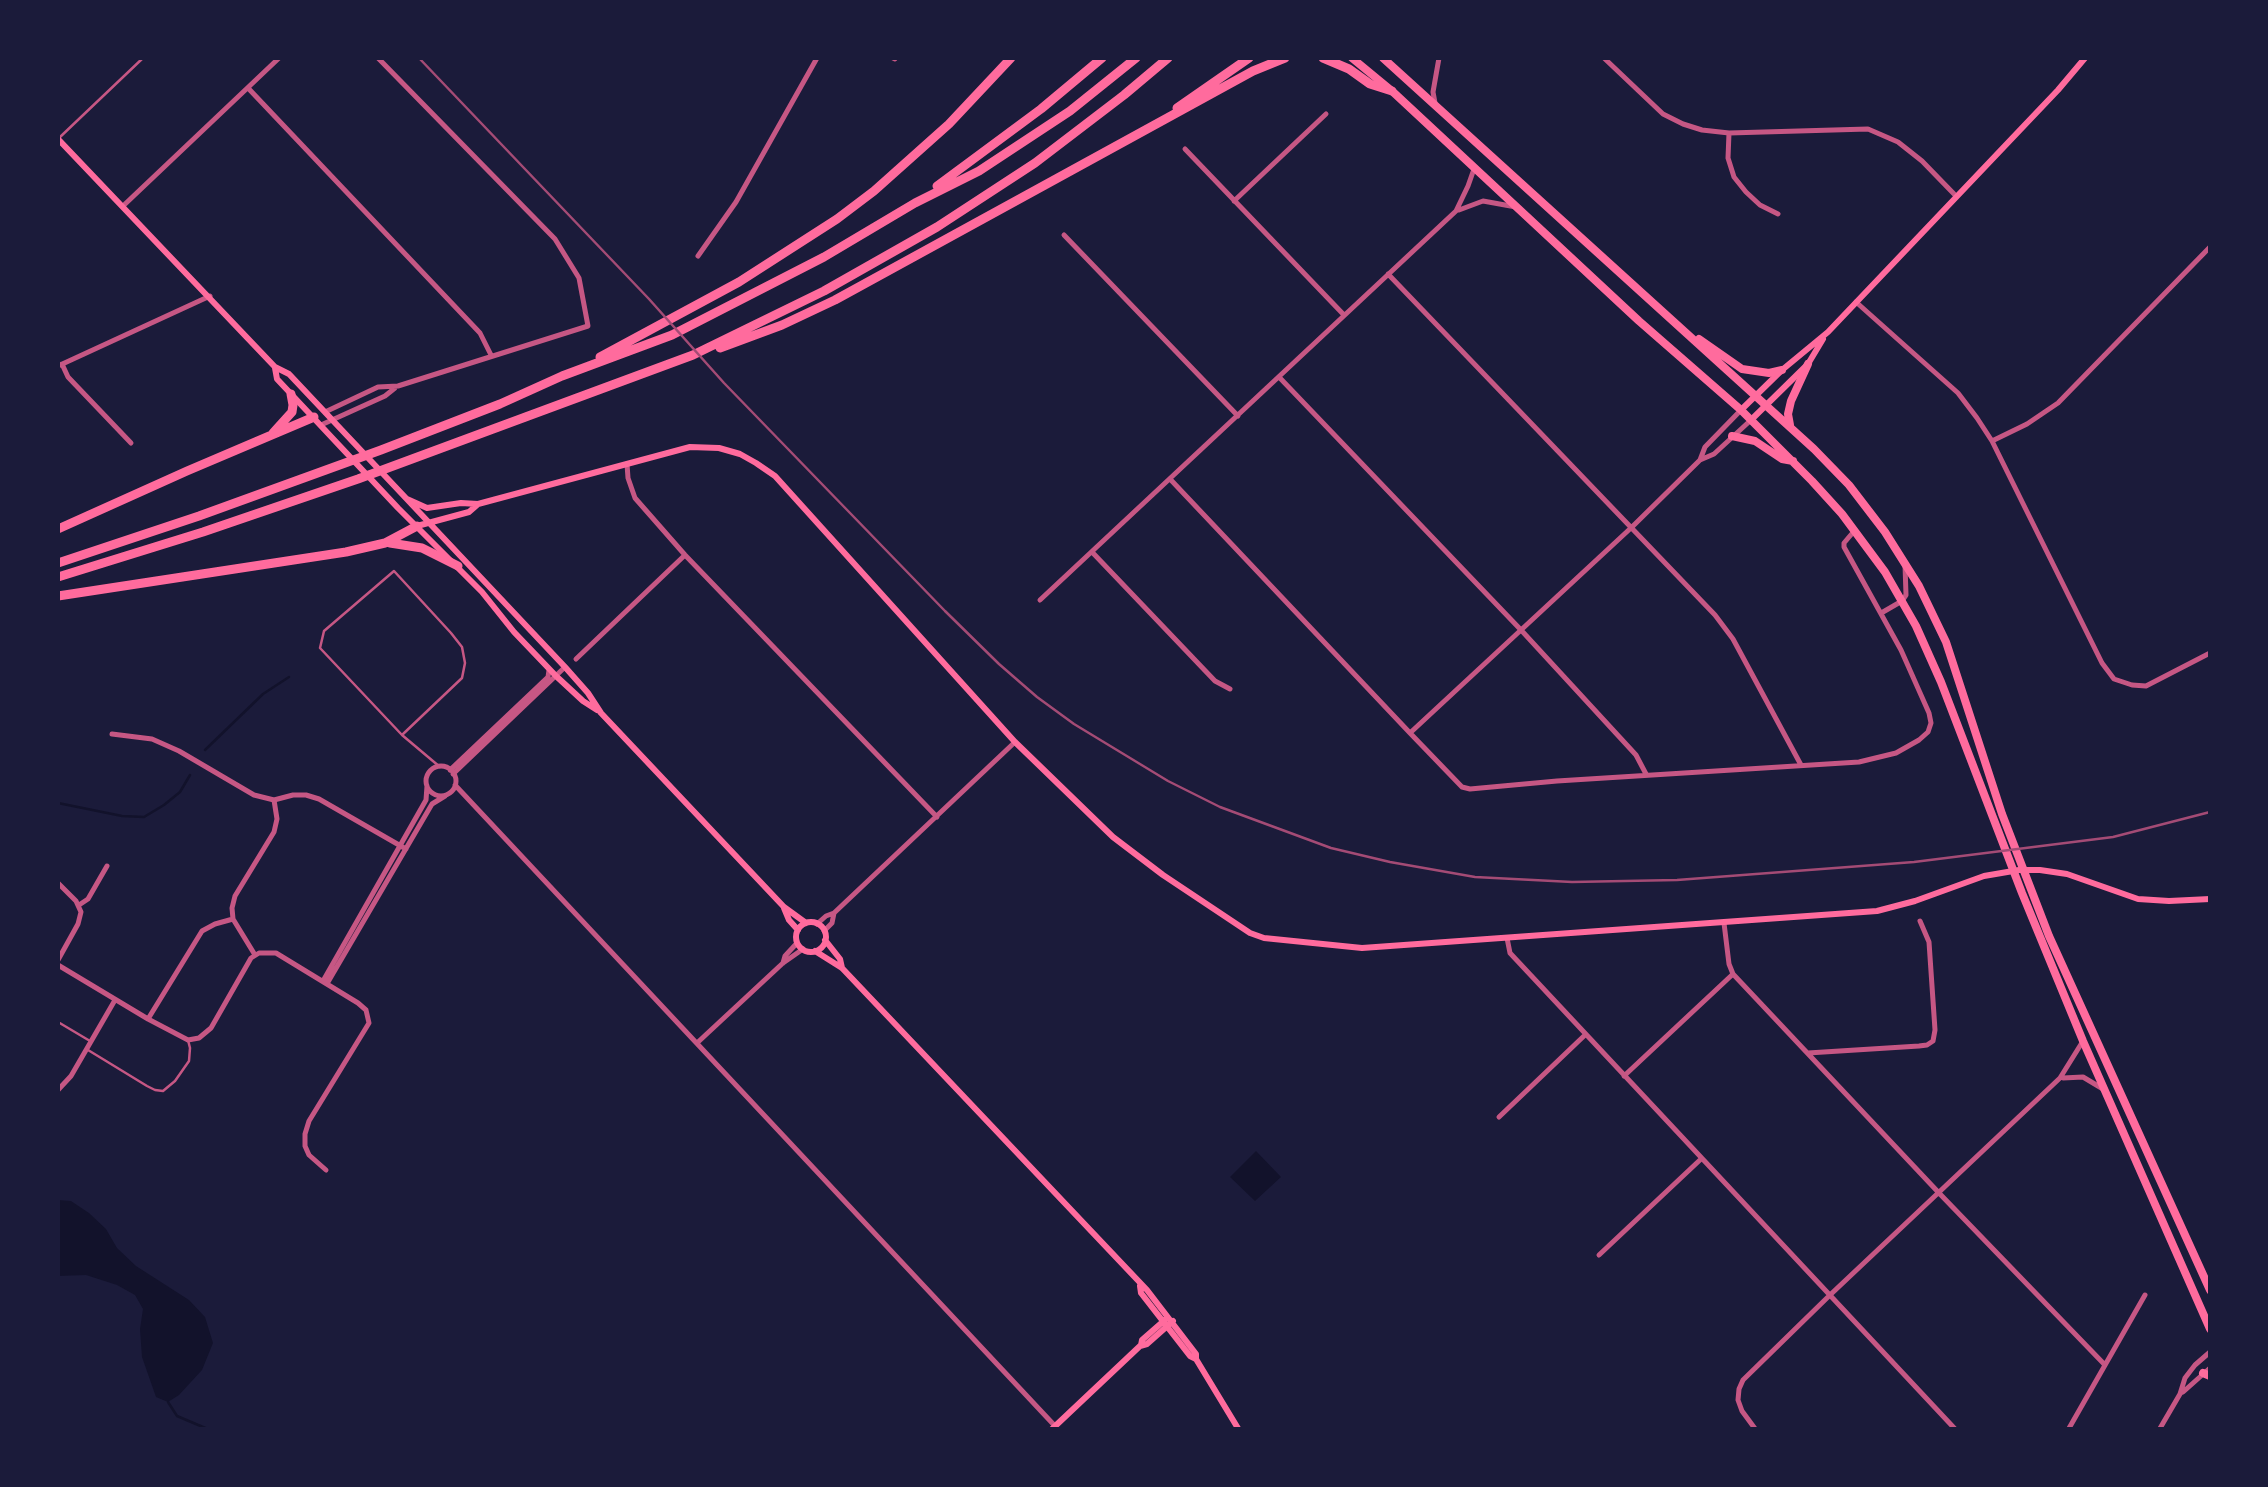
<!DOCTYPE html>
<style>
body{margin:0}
#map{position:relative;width:2268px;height:1487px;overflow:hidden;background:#1b1b3a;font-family:Mulish,sans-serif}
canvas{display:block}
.frame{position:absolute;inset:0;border:60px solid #1b1b3a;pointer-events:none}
</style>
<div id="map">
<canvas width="2268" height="1487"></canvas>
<div class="frame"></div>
</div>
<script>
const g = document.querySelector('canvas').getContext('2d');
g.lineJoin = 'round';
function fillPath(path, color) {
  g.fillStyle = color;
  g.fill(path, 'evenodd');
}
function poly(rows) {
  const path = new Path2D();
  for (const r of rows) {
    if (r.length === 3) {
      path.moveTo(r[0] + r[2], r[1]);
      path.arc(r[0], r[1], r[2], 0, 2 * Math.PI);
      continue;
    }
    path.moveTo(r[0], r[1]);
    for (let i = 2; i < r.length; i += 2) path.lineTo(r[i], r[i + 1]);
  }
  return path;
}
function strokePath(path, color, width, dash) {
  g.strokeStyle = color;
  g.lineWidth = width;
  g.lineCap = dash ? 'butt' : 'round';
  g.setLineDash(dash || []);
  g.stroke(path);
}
fillPath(poly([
 [1256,1151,1281,1177,1255,1201,1230,1177],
 [58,1200,71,1201,89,1213,106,1229,117,1248,136,1266,189,1300,205,1317,213,1343,202,1370,179,1395,168,1402,156,1397,142,1357,140,1329,143,1309,135,1295,117,1285,86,1275,58,1276]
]), '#12122b');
strokePath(poly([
 [205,750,263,694,289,677],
 [58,803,122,816,144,817,164,805,180,792,190,775],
 [168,1402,177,1416,210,1430]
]), '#12122b', 2.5);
strokePath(poly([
 [59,138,143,58],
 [402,735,462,678,465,663,462,647,451,633,394,571,324,631,320,648,402,735,440,767],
 [58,1022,90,1041],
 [88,1050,147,1086,155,1090,163,1091,175,1081,189,1061,190,1048,188,1040]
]), '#c65784', 2.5);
strokePath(poly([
 [893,58,895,59],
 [1604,58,1663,114,1683,124,1702,130,1729,133,1868,129,1898,142,1922,161,1955,195],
 [248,88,480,333,491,355],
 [1435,103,1433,92,1439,58],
 [1729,133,1728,158,1734,177,1746,192,1760,205,1778,214],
 [1185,149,1344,315],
 [1234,201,1326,114],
 [123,206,279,58],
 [1459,210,1483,201,1516,207],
 [1064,235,1238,416],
 [698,256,736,202,817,58],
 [1388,274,1715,615,1733,639,1801,765],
 [1856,302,1958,393,1977,418,1992,441,2102,663,2114,679,2132,685,2146,686,2210,653],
 [62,364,68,377,131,443],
 [58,366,210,296],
 [1279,377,1521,630,1636,755,1646,774],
 [325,412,378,387,398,386,588,326,579,278,555,239,378,58],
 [321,425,385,396,395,388],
 [1992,441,2027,424,2058,403,2210,247],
 [1700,460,1714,454,1751,420],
 [627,464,628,478,635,498,685,555,937,817],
 [1170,479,1410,733,1462,787,1470,789,1557,781,1859,762,1896,753,1919,740,1928,732,1931,723,1929,713,1901,650,1844,547,1844,543,1855,530],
 [1092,552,1215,681,1230,689],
 [1040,600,1456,211,1468,186,1474,169],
 [1883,612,1902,601,1906,595,1905,565],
 [576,659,685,555],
 [1410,733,1632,527,1700,460,1705,447,1741,410],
 [112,734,152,739,179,751,254,795,274,800],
 [441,781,15],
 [450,770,548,677,549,670],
 [453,774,565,667],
 [455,785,1055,1426],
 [58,883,76,901,81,912,78,924,58,960],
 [79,905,88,899,107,866],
 [233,919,232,908,235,896,274,832,277,819,274,800,293,795,306,795,319,799,406,849],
 [1724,923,1729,964,1733,974,1939,1193,2105,1365],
 [817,924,826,916,834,913,1015,742],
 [824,931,832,923,834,913],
 [1507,938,1510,953,1956,1430],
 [783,963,785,956,797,943],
 [58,965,148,1019,188,1040,199,1038,211,1028,251,958,259,953,276,953,358,1003,366,1010,369,1023,309,1121,305,1134,305,1146,309,1155,326,1170],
 [323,981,426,800,427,786],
 [328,982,432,804,445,796],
 [148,1019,202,931,215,924,233,919,255,955],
 [697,1043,783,963,803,949],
 [1808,1053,1919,1046,1927,1045,1933,1041,1935,1030,1929,942,1920,921],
 [1624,1076,1733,974],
 [2063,1078,2083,1077,2103,1089],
 [58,1090,71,1076,115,1000],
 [1499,1117,1585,1035],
 [1599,1255,1701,1159],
 [2183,1392,2210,1368],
 [1756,1430,1742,1411,1738,1400,1739,1389,1743,1380,1830,1295,2060,1078,2083,1041],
 [2068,1430,2145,1295],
 [2159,1430,2180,1394,2185,1378,2195,1365,2210,1352]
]), '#c65784', 5);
strokePath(poly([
 [58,139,275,367,289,374,565,667,588,693,601,713,784,907,806,923],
 [275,368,277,379,398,508,482,592,514,632,556,676,583,701,597,710],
 [1741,410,1782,370,1828,332,2058,90,2085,58],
 [1751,420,1808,364,1823,339],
 [407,499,427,508,461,503,478,504,690,447,719,448,740,454,756,463,775,476,1015,742,1113,837,1163,875,1250,933,1264,938,1362,948,1877,911,1915,901,1984,876,2019,870,2040,870,2067,874,2138,899,2169,901,2210,899],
 [417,526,469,512,477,505],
 [784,908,789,920,798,930],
 [811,937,15],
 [825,940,840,959,842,968],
 [815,951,842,968,1147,1290,1196,1354,1196,1359,1239,1430],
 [1140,1286,1141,1293,1190,1356,1196,1359],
 [1141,1345,1142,1340,1166,1319],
 [1051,1430,1140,1346,1147,1344,1173,1321]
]), '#ff6b9d', 6);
strokePath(poly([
 [1352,58,1392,91,1639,321,1741,410,1812,481,1842,514,1885,572,1916,626,1941,682,2022,893,2083,1041,2210,1329],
 [1383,58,1814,449,1849,485,1885,532,1919,586,1946,642,2002,814,2049,936,2210,1290],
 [1699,339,1742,369,1769,373,1782,370],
 [1790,425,1788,414,1791,401,1808,364],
 [1732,436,1755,441,1782,459,1793,461],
 [2203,1373,2210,1376]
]), '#ff6b9d', 8);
strokePath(poly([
 [1323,58,1349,69,1370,84,1392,91],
 [1177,108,1249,58],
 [937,186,1041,109,1102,58],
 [720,348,782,325,835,300,1253,71,1285,58],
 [600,357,739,282,837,219,874,191,949,124,1011,58],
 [273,433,292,412,293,405,291,394],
 [58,529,187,471,314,417],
 [390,543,422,548,458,566],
 [58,563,199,516,381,450,500,404,562,376,672,335,824,257,915,203,979,171,1070,111,1136,58],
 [58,577,203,532,358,479,693,355,824,291,937,227,1035,163,1124,95,1168,58],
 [58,596,346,552,385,543,417,526]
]), '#ff6b9d', 9);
strokePath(poly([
 [419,58,649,299,724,383,945,611,999,664,1037,697,1074,724,1168,781,1220,807,1331,848,1390,862,1475,877,1572,882,1677,880,1914,862,2113,837,2210,812]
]), '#a44b75', 2.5);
</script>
